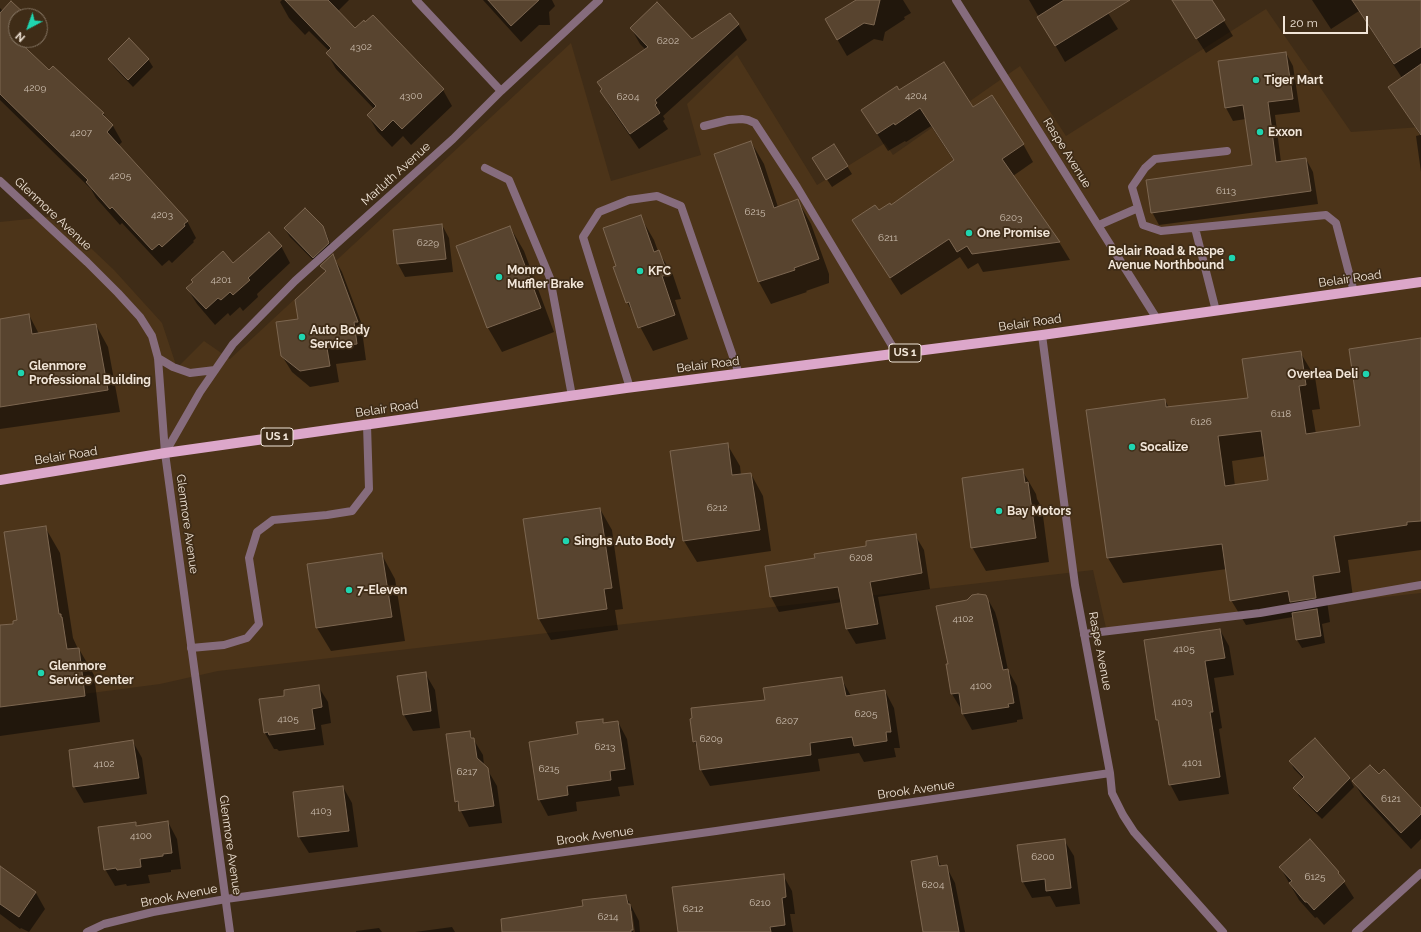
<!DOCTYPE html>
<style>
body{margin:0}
#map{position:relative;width:1421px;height:932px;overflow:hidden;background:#3f2c17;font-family:Raleway,sans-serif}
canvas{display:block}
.north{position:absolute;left:8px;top:8px;width:40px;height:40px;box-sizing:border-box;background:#3f2c17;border:1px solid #867664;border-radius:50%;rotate:221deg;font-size:11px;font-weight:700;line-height:16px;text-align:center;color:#f1e5d8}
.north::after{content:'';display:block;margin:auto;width:14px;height:18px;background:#1fd5b0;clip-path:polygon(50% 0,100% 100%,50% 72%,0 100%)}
.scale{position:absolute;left:1283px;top:16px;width:85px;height:18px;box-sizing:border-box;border:2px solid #f1e5d8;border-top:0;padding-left:5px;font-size:12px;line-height:14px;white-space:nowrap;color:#f1e5d8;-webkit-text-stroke:3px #3f2c17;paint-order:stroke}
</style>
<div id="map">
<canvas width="1421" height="932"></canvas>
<div class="north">N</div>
<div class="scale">20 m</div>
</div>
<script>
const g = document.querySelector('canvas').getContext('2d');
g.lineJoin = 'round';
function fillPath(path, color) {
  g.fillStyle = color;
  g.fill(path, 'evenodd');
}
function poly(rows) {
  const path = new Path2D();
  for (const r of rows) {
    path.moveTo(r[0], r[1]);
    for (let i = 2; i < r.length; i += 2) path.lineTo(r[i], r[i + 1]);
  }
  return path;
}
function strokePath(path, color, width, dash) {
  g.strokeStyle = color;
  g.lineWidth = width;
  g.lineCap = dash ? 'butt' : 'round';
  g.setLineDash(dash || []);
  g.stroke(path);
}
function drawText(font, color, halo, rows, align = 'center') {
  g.font = font + ' Raleway,sans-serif';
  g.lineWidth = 3.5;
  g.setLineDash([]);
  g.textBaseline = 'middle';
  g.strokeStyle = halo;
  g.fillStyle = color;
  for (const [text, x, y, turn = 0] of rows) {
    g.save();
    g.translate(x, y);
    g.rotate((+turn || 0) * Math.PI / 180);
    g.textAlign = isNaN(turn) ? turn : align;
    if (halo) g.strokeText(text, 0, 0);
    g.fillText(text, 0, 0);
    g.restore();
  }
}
fillPath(poly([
 [1266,9,1351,132,1421,127,1421,593,1106,628,1093,570,218,671,160,684,0,705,0,222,57,216,114,270,162,323,177,368,204,341,230,359,571,43,611,181,701,155,687,104,737,55,817,185,885,143,893,155,1020,66,1066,136]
]), '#4c3419');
fillPath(poly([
 [282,0,349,0,338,11,355,30,365,23,373,16,443,90,452,106,411,145,403,136,392,147,377,131,368,115,374,109,336,69,327,53,329,51,309,31,305,35,289,18,280,2],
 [483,0,552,0,555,6,549,12,550,25,539,25,521,42],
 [858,0,903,0,911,13,904,17,905,19,885,32,883,41,874,39,847,56,826,20],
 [1029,0,1100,0,1118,29,1065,62],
 [1172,0,1211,0,1233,36,1206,53],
 [1312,0,1421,0,1421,172,1416,136,1420,135,1389,87,1402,78,1359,11,1331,29],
 [0,8,3,11,25,16,16,16,16,40,28,40,22,46,49,71,53,68,103,113,107,120,113,126,122,142,118,146,187,221,196,238,193,241,194,242,172,263,169,260,162,266,122,223,120,225,96,198,91,189,0,100],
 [738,24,747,40,663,116,665,119,663,121,668,129,639,149,610,107,601,91,646,50,640,44,631,28,691,40],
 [1286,53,1293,66,1300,112,1275,115,1281,162,1306,159,1313,172,1318,204,1159,225,1152,212,1253,166,1246,119,1233,121,1226,108],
 [109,59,148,59,153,67,133,87,114,67],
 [899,92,973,109,1023,144,1033,162,1013,176,1059,242,1070,260,983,272,978,263,968,269,960,257,901,295,864,238,878,212,890,207,954,161,931,126,906,142,905,141,888,151,862,110],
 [751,142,764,164,778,207,798,201,811,224,829,274,829,283,806,291,807,292,771,304,759,282,715,154],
 [834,145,852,174,832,187,818,166],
 [640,216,654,240,658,251,673,275,681,299,675,300,688,339,653,351,627,302,617,267],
 [442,225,449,238,453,272,405,277,398,264,394,230],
 [322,226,327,235,333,251,318,265,290,237,285,229],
 [510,227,524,251,554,332,502,352,488,328,458,246],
 [281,246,290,263,257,294,258,297,243,311,240,307,230,316,228,313,215,325,197,304,187,288],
 [333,256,342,272,367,338,363,338,366,360,336,364,339,382,310,387,292,372,282,356,299,320,326,273,322,266],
 [29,315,39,334,96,325,108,347,120,412,0,429,0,320],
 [1421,339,1421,550,1348,560,1353,597,1327,601,1330,622,1322,624,1325,643,1302,648,1297,640,1293,617,1246,625,1231,600,1227,569,1123,583,1108,558,1165,400,1169,408,1249,399,1300,352,1315,377,1320,409,1312,410,1316,434,1362,427],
 [1266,456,1269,481,1235,486,1232,461],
 [727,444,740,466,741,475,751,474,763,496,771,551,697,562,684,541,671,452],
 [1022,470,1036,494,1037,499,1042,508,1049,562,986,571,972,547],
 [600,509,612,530,623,609,615,610,618,630,551,640,539,619,524,520],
 [45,527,60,553,73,638,78,649,79,649,94,675,100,722,0,736,0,626,15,624,18,621],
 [915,535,924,550,930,589,878,597,886,639,856,644,847,629,842,602,779,612,771,597,766,567,816,559],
 [382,555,395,579,405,641,331,651,317,628],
 [986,596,995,612,998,622,1008,670,1017,686,1023,719,1017,720,1017,722,972,730,963,714,963,709,961,709,952,694,949,665],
 [1220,630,1229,646,1234,675,1214,678,1222,728,1219,729,1229,794,1179,801,1170,784,1160,726,1157,720,1145,641],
 [425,673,435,690,440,728,413,731,404,715,398,677],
 [841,678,851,696,885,691,894,708,900,748,894,748,896,757,864,762,859,753,818,759,820,771,710,786,701,770,698,749,694,741,766,701],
 [318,686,328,702,331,723,321,725,324,745,279,751,277,749,274,749,265,733,260,699,285,697],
 [602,720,604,724,618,722,627,739,634,785,618,787,620,796,576,802,577,811,548,816,539,799,579,735],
 [469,732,483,755,484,766,487,769,497,786,502,823,469,827,456,801],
 [1315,740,1350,779,1354,787,1322,819,1299,796,1295,788,1304,779,1294,769,1290,761],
 [133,742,142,758,147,794,84,803,74,786],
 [1379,775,1421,809,1421,839,1411,849,1363,797,1353,781],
 [343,787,352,803,358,847,309,853,299,837],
 [168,822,177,839,181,869,171,870,171,872,148,875,150,883,127,886,126,884,115,886,105,869,135,823,137,826],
 [1064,840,1074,856,1080,904,1056,907,1050,896,1032,898,1023,882],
 [1310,840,1338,873,1354,898,1324,925,1317,917,1315,918,1299,900,1280,867],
 [936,857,942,867,946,866,955,883,965,932,924,932],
 [0,867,36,893,45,909,29,932,21,928,20,929,0,914],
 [783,875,792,891,795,914,790,914,793,932,679,932],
 [626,896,639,921,640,932,635,932,632,911,630,911,633,932,513,932,584,907],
 [452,927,455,932,415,932],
 [379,928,382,932,356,932,356,931]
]), '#0007');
const building = poly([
 [285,0,328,0,355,28,364,20,365,22,373,15,444,89,402,129,393,120,382,131,367,115,376,106,326,53,331,48,285,0],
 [488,0,539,0,511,26,488,0],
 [856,0,880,0,874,25,864,23,837,40,825,19,856,0],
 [1064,0,1130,0,1055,46,1037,17,1064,0],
 [1172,0,1212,0,1225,20,1196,39,1172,0],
 [1352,0,1421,0,1421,47,1394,64,1352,0],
 [11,1,27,16,16,16,16,27,10,33,49,70,53,66,104,113,102,114,113,125,107,132,188,221,184,224,185,226,162,247,159,244,152,250,112,207,110,209,86,182,88,180,0,94,0,13,11,1],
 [657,2,692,39,730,13,739,24,655,100,657,103,655,105,660,113,630,134,600,91,602,89,597,82,648,47,630,28,657,2],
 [129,38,149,59,128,80,108,59,129,38],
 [1286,52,1293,99,1268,102,1276,162,1306,158,1311,191,1151,213,1146,180,1252,165,1243,105,1225,108,1218,61,1286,52],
 [944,62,973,107,992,95,1024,144,1002,159,1060,242,972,254,967,246,957,252,949,239,890,278,852,220,875,205,879,210,890,203,891,205,954,160,920,108,895,125,894,123,877,134,861,110,897,86,899,90,944,62],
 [1421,64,1421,135,1388,87,1421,64],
 [751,141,774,208,798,199,819,259,794,268,795,270,758,282,714,154,751,141],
 [834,144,848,166,826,180,812,158,834,144],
 [305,208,323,226,329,243,313,258,284,228,305,208],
 [641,215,654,252,659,250,668,275,662,276,675,315,638,328,629,302,626,303,613,267,616,266,603,228,641,215],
 [442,224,446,259,397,264,393,230,442,224],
 [510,226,541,308,487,328,456,246,510,226],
 [269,232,282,246,248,278,250,280,233,295,230,292,221,300,218,298,206,309,186,288,193,282,191,280,223,251,233,263,269,232],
 [333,254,358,322,354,322,357,344,327,348,330,366,300,371,281,356,276,322,298,319,295,300,326,271,320,266,333,254],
 [29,314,32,334,96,324,108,390,0,407,0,319,29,314],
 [1421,338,1421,521,1407,522,1407,525,1334,536,1340,572,1313,576,1316,598,1290,602,1288,591,1230,601,1222,544,1107,558,1086,410,1165,399,1166,407,1248,398,1242,359,1301,351,1306,385,1299,386,1306,434,1360,426,1349,349,1421,338],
 [1261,431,1268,480,1225,486,1218,436,1261,431],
 [728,443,732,475,751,473,760,530,683,541,670,451,728,443],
 [1023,469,1025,483,1028,482,1036,538,971,548,962,478,1023,469],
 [600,508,612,588,604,589,607,609,538,619,523,519,600,508],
 [46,526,59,614,61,614,61,617,62,617,67,649,79,648,85,696,0,707,0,625,13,624,13,621,17,620,4,532,46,526],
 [916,534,922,573,870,582,878,624,846,629,838,587,770,597,765,566,815,558,814,554,866,546,866,541,916,534],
 [382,553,392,617,316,628,307,564,382,553],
 [978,594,986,595,988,600,1003,670,1008,669,1014,703,1008,704,1009,707,962,714,959,693,951,694,946,664,948,664,936,606,967,600,972,595,978,594],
 [1317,609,1321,636,1296,640,1292,613,1317,609],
 [1220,629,1225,658,1205,661,1213,712,1210,712,1220,777,1169,785,1158,720,1156,720,1144,640,1220,629],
 [426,672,431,711,403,715,397,676,426,672],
 [842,677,846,696,885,690,891,732,886,732,887,741,854,746,852,737,810,743,811,755,700,770,696,741,693,742,690,719,692,718,691,708,765,700,763,688,842,677],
 [319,685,322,707,312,709,315,729,269,735,268,732,264,733,259,699,284,696,284,690,319,685],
 [603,719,603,723,618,721,625,769,610,771,611,780,567,786,568,795,538,800,529,742,578,734,576,722,603,719],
 [470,731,471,738,474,738,477,758,488,768,494,806,459,811,458,801,455,802,446,734,470,731],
 [1315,738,1350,778,1317,812,1293,788,1304,777,1289,761,1315,738],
 [133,740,139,778,73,787,69,750,133,740],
 [1370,765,1379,774,1384,769,1421,808,1421,814,1401,833,1352,781,1370,765],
 [343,786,349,831,298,837,293,792,343,786],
 [168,821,172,853,163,854,163,856,140,859,141,867,117,870,116,868,104,870,98,827,136,822,136,826,168,821],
 [1065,839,1071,888,1046,891,1045,879,1022,882,1017,845,1065,839],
 [1310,839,1339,872,1338,873,1345,881,1314,910,1307,902,1305,902,1289,883,1292,881,1279,867,1310,839],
 [937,856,939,866,947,865,959,932,923,932,911,861,937,856],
 [0,866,36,892,19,917,0,904,0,866],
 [784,874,786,897,782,898,785,925,770,927,771,932,678,932,672,887,784,874],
 [626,895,628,904,630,904,633,930,631,930,631,932,502,932,501,919,583,906,582,900,626,895]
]);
fillPath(building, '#58442f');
strokePath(building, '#7c6650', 1);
strokePath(poly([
 [704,126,728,120,742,119,748,120,755,123,797,187,897,354],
 [1227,151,1155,159,1145,168,1132,187,1143,225,1161,231,1326,215,1336,223,1354,292],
 [485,168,509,180,550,278,572,396],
 [1099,225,1138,208],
 [1195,228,1216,311],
 [630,388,583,237,599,212,629,200,657,196,681,206,739,374],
 [1084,634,1260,613,1421,585],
 [191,648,224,645,247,638,259,624,249,558,257,532,273,520,327,515,352,511,369,489,367,425]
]), '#866c7d', 8);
strokePath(poly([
 [416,0,501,91],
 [956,0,1157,319],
 [0,181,87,262,118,293,140,317,152,336,158,358,165,453],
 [1042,335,1075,585,1110,773,1112,793,1123,815,1134,832,1223,932],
 [158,358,173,367,190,373,215,370],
 [165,453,200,392,233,344,295,281,453,139,501,91,599,0],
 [87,932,104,924,153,912,226,899,716,831,1110,773],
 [1356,932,1421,873]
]), '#866c7d', 8);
strokePath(poly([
 [165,453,230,932]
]), '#866c7d', 8);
strokePath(poly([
 [0,480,165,453,626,388,1042,335,1421,282]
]), '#dca7ca', 10);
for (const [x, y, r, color] of [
 [1256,80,4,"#1fd5b0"],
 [1260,132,4,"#1fd5b0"],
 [969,233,4,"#1fd5b0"],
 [1232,258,4,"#1fd5b0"],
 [640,271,4,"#1fd5b0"],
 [499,277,4,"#1fd5b0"],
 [302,337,4,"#1fd5b0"],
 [21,373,4,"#1fd5b0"],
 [1366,374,4,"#1fd5b0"],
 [1132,447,4,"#1fd5b0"],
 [999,511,4,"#1fd5b0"],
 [566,541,4,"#1fd5b0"],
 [349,590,4,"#1fd5b0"],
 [41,673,4,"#1fd5b0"]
]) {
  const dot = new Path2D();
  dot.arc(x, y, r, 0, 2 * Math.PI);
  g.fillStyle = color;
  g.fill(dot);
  strokePath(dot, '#3f2c17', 1.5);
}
drawText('10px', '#cbbdae', null, [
 ["6202",668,41],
 ["4302",361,47],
 ["4209",35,88],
 ["4300",411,96],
 ["4204",916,96],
 ["6204",628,97],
 ["4207",81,133],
 ["4205",120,176],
 ["6113",1226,191],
 ["6215",755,212],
 ["4203",162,215],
 ["6203",1011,218],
 ["6211",888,238],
 ["6229",428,243],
 ["4201",221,280],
 ["6118",1281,414],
 ["6126",1201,422],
 ["6212",717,508],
 ["6208",861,558],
 ["4102",963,619],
 ["4105",1184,649],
 ["4100",981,686],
 ["4103",1182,702],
 ["6205",866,714],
 ["4105",288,719],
 ["6207",787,721],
 ["6209",711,739],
 ["6213",605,747],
 ["4101",1192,763],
 ["4102",104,764],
 ["6215",549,769],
 ["6217",467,772],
 ["6121",1391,799],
 ["4103",321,811],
 ["4100",141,836],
 ["6200",1043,857],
 ["6125",1315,877],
 ["6204",933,885],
 ["6210",760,903],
 ["6212",693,909],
 ["6214",608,917]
]);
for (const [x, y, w] of [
 [905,353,32],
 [277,437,32]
]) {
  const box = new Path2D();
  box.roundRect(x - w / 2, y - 9, w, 18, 3);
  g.fillStyle = '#3f2c17';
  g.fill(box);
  strokePath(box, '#f1e5d8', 1);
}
drawText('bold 11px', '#f1e5d8', null, [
 ["US 1",905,353],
 ["US 1",277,437]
]);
drawText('bold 12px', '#f1e5d8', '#3f2c17', [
 ["Tiger Mart",1264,80],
 ["Exxon",1268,132],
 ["One Promise",977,233],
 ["Belair Road & Raspe",1224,251,"right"],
 ["Avenue Northbound",1224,265,"right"],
 ["Monro",507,270],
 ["Muffler Brake",507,284],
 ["KFC",648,271],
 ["Auto Body",310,330],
 ["Service",310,344],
 ["Glenmore",29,366],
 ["Professional Building",29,380],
 ["Overlea Deli",1358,374,"right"],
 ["Socalize",1140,447],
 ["Bay Motors",1007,511],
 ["Singhs Auto Body",574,541],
 ["7-Eleven",357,590],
 ["Glenmore",49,666],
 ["Service Center",49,680]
], 'left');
drawText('12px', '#f1e5d8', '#3f2c17', [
 ["Raspe Avenue",1067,153,58],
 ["Marluth Avenue",396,174,-42],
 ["Glenmore Avenue",53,214,43],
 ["Belair Road",1350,279,-8],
 ["Belair Road",1030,323,-8],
 ["Belair Road",708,365,-7],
 ["Belair Road",387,409,-8],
 ["Belair Road",66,456,-9],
 ["Glenmore Avenue",187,524,82],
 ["Raspe Avenue",1100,651,79],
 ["Brook Avenue",916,790,-8],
 ["Brook Avenue",595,836,-8],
 ["Glenmore Avenue",230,845,82],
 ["Brook Avenue",179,896,-11]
]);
</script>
